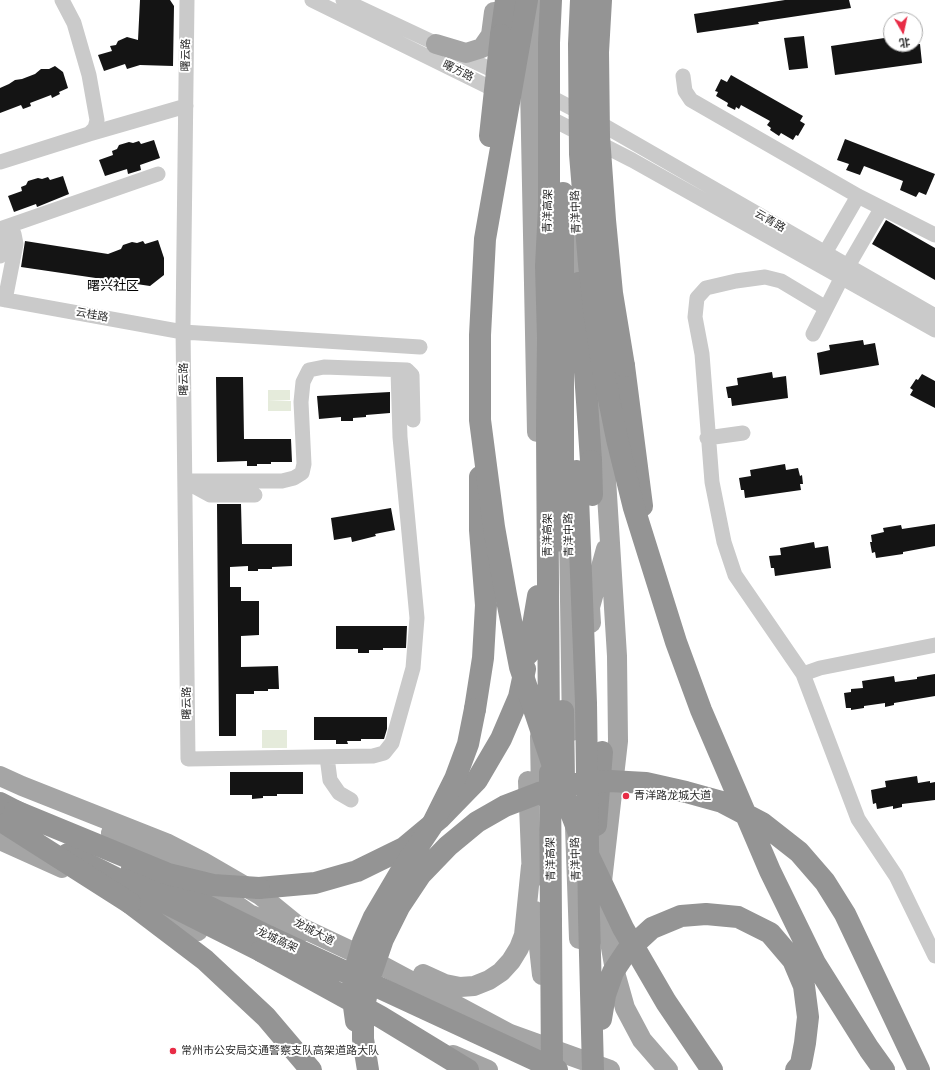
<!DOCTYPE html>
<meta charset="utf-8">
<style>
body{margin:0}
#map{position:relative;width:935px;height:1070px;overflow:hidden;background:#fff;font-family:Cabin,"Noto Sans SC",sans-serif}
canvas{display:block}
.north{position:absolute;left:883px;top:12px;width:40px;height:40px;box-sizing:border-box;background:#fff;border:1px solid #ababab;border-radius:50%;rotate:171deg;font-size:11px;font-weight:700;line-height:16px;text-align:center;color:#2d2d2d}
.north::after{content:'';display:block;margin:auto;width:14px;height:18px;background:#e82c46;clip-path:polygon(50% 0,100% 100%,50% 72%,0 100%)}
</style>
<div id="map">
<canvas width="935" height="1070"></canvas>
<div class="north">北</div>
</div>
<script>
const g = document.querySelector('canvas').getContext('2d');
g.lineJoin = 'round';
function fillPath(path, color) {
  g.fillStyle = color;
  g.fill(path, 'evenodd');
}
function poly(rows) {
  const path = new Path2D();
  for (const r of rows) {
    path.moveTo(r[0], r[1]);
    for (let i = 2; i < r.length; i += 2) path.lineTo(r[i], r[i + 1]);
  }
  return path;
}
function strokePath(path, color, width, dash) {
  g.strokeStyle = color;
  g.lineWidth = width;
  g.lineCap = dash ? 'butt' : 'round';
  g.setLineDash(dash || []);
  g.stroke(path);
}
function drawText(font, color, halo, rows, align = 'center') {
  g.font = font + ' Cabin,"Noto Sans SC",sans-serif';
  g.lineWidth = 4;
  g.setLineDash([]);
  g.textBaseline = 'middle';
  g.strokeStyle = halo;
  g.fillStyle = color;
  for (const [text, x, y, turn = 0] of rows) {
    g.save();
    g.translate(x, y);
    g.rotate((+turn || 0) * Math.PI / 180);
    g.textAlign = isNaN(turn) ? turn : align;
    if (halo) g.strokeText(text, 0, 0);
    g.fillText(text, 0, 0);
    g.restore();
  }
}
fillPath(poly([
 [268,390,290,390,290,400,268,401],
 [268,401,291,401,291,411,268,411],
 [262,730,287,730,287,748,262,748]
]), '#e5ebdb');
fillPath(poly([
 [140,0,170,0,174,6,173,66,140,65,127,69,125,64,104,71,98,55,112,51,110,46,116,45,118,41,127,37,138,40],
 [785,0,849,0,851,8,758,22,759,24,697,33,694,14],
 [804,36,808,68,789,70,784,38],
 [891,37,891,44,920,44,922,63,835,75,831,46],
 [55,66,63,72,68,88,59,92,60,94,52,98,51,95,30,103,31,106,23,109,21,105,0,113,0,88,9,84,15,80,22,79,35,74,41,69,49,69],
 [731,75,803,116,800,121,805,124,798,136,796,135,793,140,781,133,779,136,770,130,771,128,767,125,770,121,741,105,739,109,736,107,735,110,727,106,728,103,716,96,718,92,715,91,721,79,727,82],
 [845,139,935,174,926,195,919,192,916,197,900,190,903,181,864,166,860,175,846,170,849,164,837,160],
 [154,140,160,158,140,165,141,170,128,174,127,169,105,176,99,160,113,155,112,151,117,149,119,145,129,142,133,143,139,141,141,144],
 [63,176,69,194,37,207,36,204,14,212,8,196,22,191,21,187,26,185,28,181,38,178,42,179,48,177,50,180],
 [886,220,935,248,935,280,872,244],
 [158,240,164,258,164,275,150,286,21,267,25,241,108,254,121,249,123,245,132,242,137,243,143,241,145,244],
 [863,340,864,345,875,343,879,365,820,375,817,353,830,350,829,345],
 [772,372,773,378,786,376,788,398,732,406,731,398,728,398,726,387,738,385,737,378],
 [922,374,935,381,935,408,910,395,913,390,910,388,916,379,918,380],
 [216,377,243,377,244,439,291,439,292,462,271,462,271,464,257,464,257,466,247,466,247,461,217,462],
 [390,392,390,413,366,415,366,417,353,418,353,421,341,421,341,417,319,419,317,396],
 [785,464,786,470,798,468,800,476,802,475,803,484,800,484,801,490,745,498,744,490,741,490,739,478,751,476,750,470],
 [217,504,241,504,242,544,292,544,292,566,272,567,272,569,258,569,258,571,248,571,248,566,230,567,230,587,241,587,241,601,259,601,259,635,241,636,241,667,278,666,279,689,268,689,268,691,254,691,254,694,236,694,236,736,219,736],
 [391,508,395,530,375,534,376,536,352,542,351,537,334,540,331,518],
 [935,524,935,546,903,552,903,554,876,558,875,552,872,553,870,542,872,542,871,535,884,532,883,528,901,525,902,529],
 [814,542,815,548,828,546,831,568,775,576,774,568,771,568,769,556,781,555,780,548],
 [336,626,407,626,406,648,383,648,383,650,369,650,369,653,358,653,358,649,336,649],
 [935,674,935,696,894,703,894,705,885,707,885,703,864,706,864,708,851,710,851,708,846,708,844,693,851,692,851,689,863,688,862,681,894,676,895,682,917,679,917,677],
 [314,717,387,717,387,729,384,739,361,739,361,741,347,741,348,744,336,744,336,740,314,740],
 [230,772,303,772,303,794,277,794,277,796,263,796,263,798,252,799,252,795,230,795],
 [917,776,918,783,930,781,930,783,935,782,935,800,902,804,902,807,893,809,893,806,877,809,876,803,873,804,871,790,886,787,885,781]
]), '#141414');
strokePath(poly([
 [187,0,183,327,188,759,373,756,384,753,392,743,413,668,417,618,400,437,398,370],
 [312,0,503,94],
 [343,0,505,76],
 [683,76,685,91,691,100,858,196,935,235],
 [541,92,589,117,935,316],
 [542,114,632,160,935,330],
 [89,134,186,106],
 [0,162,89,134,95,128,97,120,89,75,74,23,62,0],
 [0,229,158,174],
 [0,234,2,245,0,256],
 [825,253,858,196],
 [848,266,881,209],
 [0,299,183,332,420,347],
 [5,300,16,244,14,234],
 [826,308,781,281,765,277,736,281,706,288,697,298,695,317,702,354,712,482,724,542,735,575,803,674,858,819,896,876,935,956],
 [813,334,842,277],
 [707,438,743,433],
 [185,481,282,481,294,478,302,473,304,464,301,402,303,382,309,370,324,367,407,370,412,375,413,420],
 [188,483,210,495,255,495],
 [803,674,820,668,935,645],
 [327,757,330,780,339,793,351,800]
]), '#cacaca', 15);
strokePath(poly([
 [536,0,530,86,537,432],
 [436,44,466,53,482,48,491,35,494,12],
 [577,235,579,283,577,299],
 [569,535,572,731],
 [591,623,590,607,606,549],
 [540,736,541,796],
 [0,776,22,786,166,843,203,862,260,895,298,926,381,965,510,1034,610,1070],
 [528,781,532,879],
 [575,827,579,939],
 [111,833,218,892,249,914,299,934],
 [0,840,62,868],
 [601,890,618,741,617,656,601,398],
 [608,898,610,942,616,976,625,1008,642,1040,668,1070],
 [140,904,198,931],
 [535,911,542,975],
 [423,974,445,984,460,987,474,986,489,980,501,972,511,961,519,948,524,935,531,866],
 [453,1055,488,1070]
]), '#a5a5a5', 20);
strokePath(poly([
 [501,35,506,0],
 [579,283,591,461],
 [624,366,642,506],
 [475,709,483,658,486,605,480,530,480,477],
 [0,803,33,820],
 [596,825,602,752],
 [68,854,261,951],
 [132,869,270,937],
 [259,888,315,883,357,871,404,848,440,818,477,780,501,739,519,697,525,669],
 [130,903,205,960,266,1017,311,1070]
]), '#949494', 22);
strokePath(poly([
 [527,0,485,239,480,335,480,420,494,527,506,595,520,667,555,772,584,846,623,928,666,1002,712,1070],
 [581,0,579,44,580,154,589,264,595,317,603,370,617,439,634,508,676,642,701,710,770,871,815,963,869,1049,884,1070],
 [601,0,598,52,599,136,605,220,612,293,624,366],
 [490,136,501,35],
 [591,461,592,495],
 [577,471,586,703,589,916,593,1070],
 [563,541,563,193],
 [528,654,538,596],
 [563,711,564,781],
 [549,735,547,431,548,338,546,266,549,207,549,43,551,0],
 [550,773,552,1070],
 [15,811,168,874,213,885,259,888],
 [6,824,130,903],
 [270,937,557,1070],
 [261,951,381,1017,468,1070],
 [601,1019,605,995,613,972,627,951,652,928,681,916,706,914,738,917,770,933,793,960,804,986,808,1017,805,1043,801,1064,796,1070],
 [356,1021,352,992,356,967,363,942,374,917,400,873,431,827,455,779,468,744,475,709],
 [368,1070,363,1039,363,1011,371,974,383,939,399,907,421,874,448,846,477,822,505,806,539,793,575,784,610,781,646,783,686,792,722,802,762,823,799,852,825,882,845,914,919,1070]
]), '#949494', 22);
for (const [x, y, r, color] of [
 [626,796,4,"#e82c46"],
 [173,1051,4,"#e82c46"]
]) {
  const dot = new Path2D();
  dot.arc(x, y, r, 0, 2 * Math.PI);
  g.fillStyle = color;
  g.fill(dot);
  strokePath(dot, '#fff', 1.5);
}
drawText('11px', '#2d2d2d', '#fff', [
 ["曙云路",186,55,-89],
 ["曙方路",458,71,26],
 ["青洋高架",548,211,-89],
 ["青洋中路",576,212,-92],
 ["云青路",770,221,30],
 ["云桂路",92,315,10],
 ["曙云路",184,379,-91],
 ["青洋高架",548,535,-90],
 ["青洋中路",569,535,-91],
 ["曙云路",187,703,-91],
 ["青洋高架",551,859,-91],
 ["青洋中路",576,859,-92],
 ["龙城大道",314,932,28],
 ["龙城高架",277,940,25]
]);
drawText('11px', '#2d2d2d', '#fff', [
 ["青洋路龙城大道",634,796],
 ["常州市公安局交通警察支队高架道路大队",181,1051]
], 'left');
drawText('13px', '#000', '#fff', [
 ["曙兴社区",113,286]
]);
</script>
